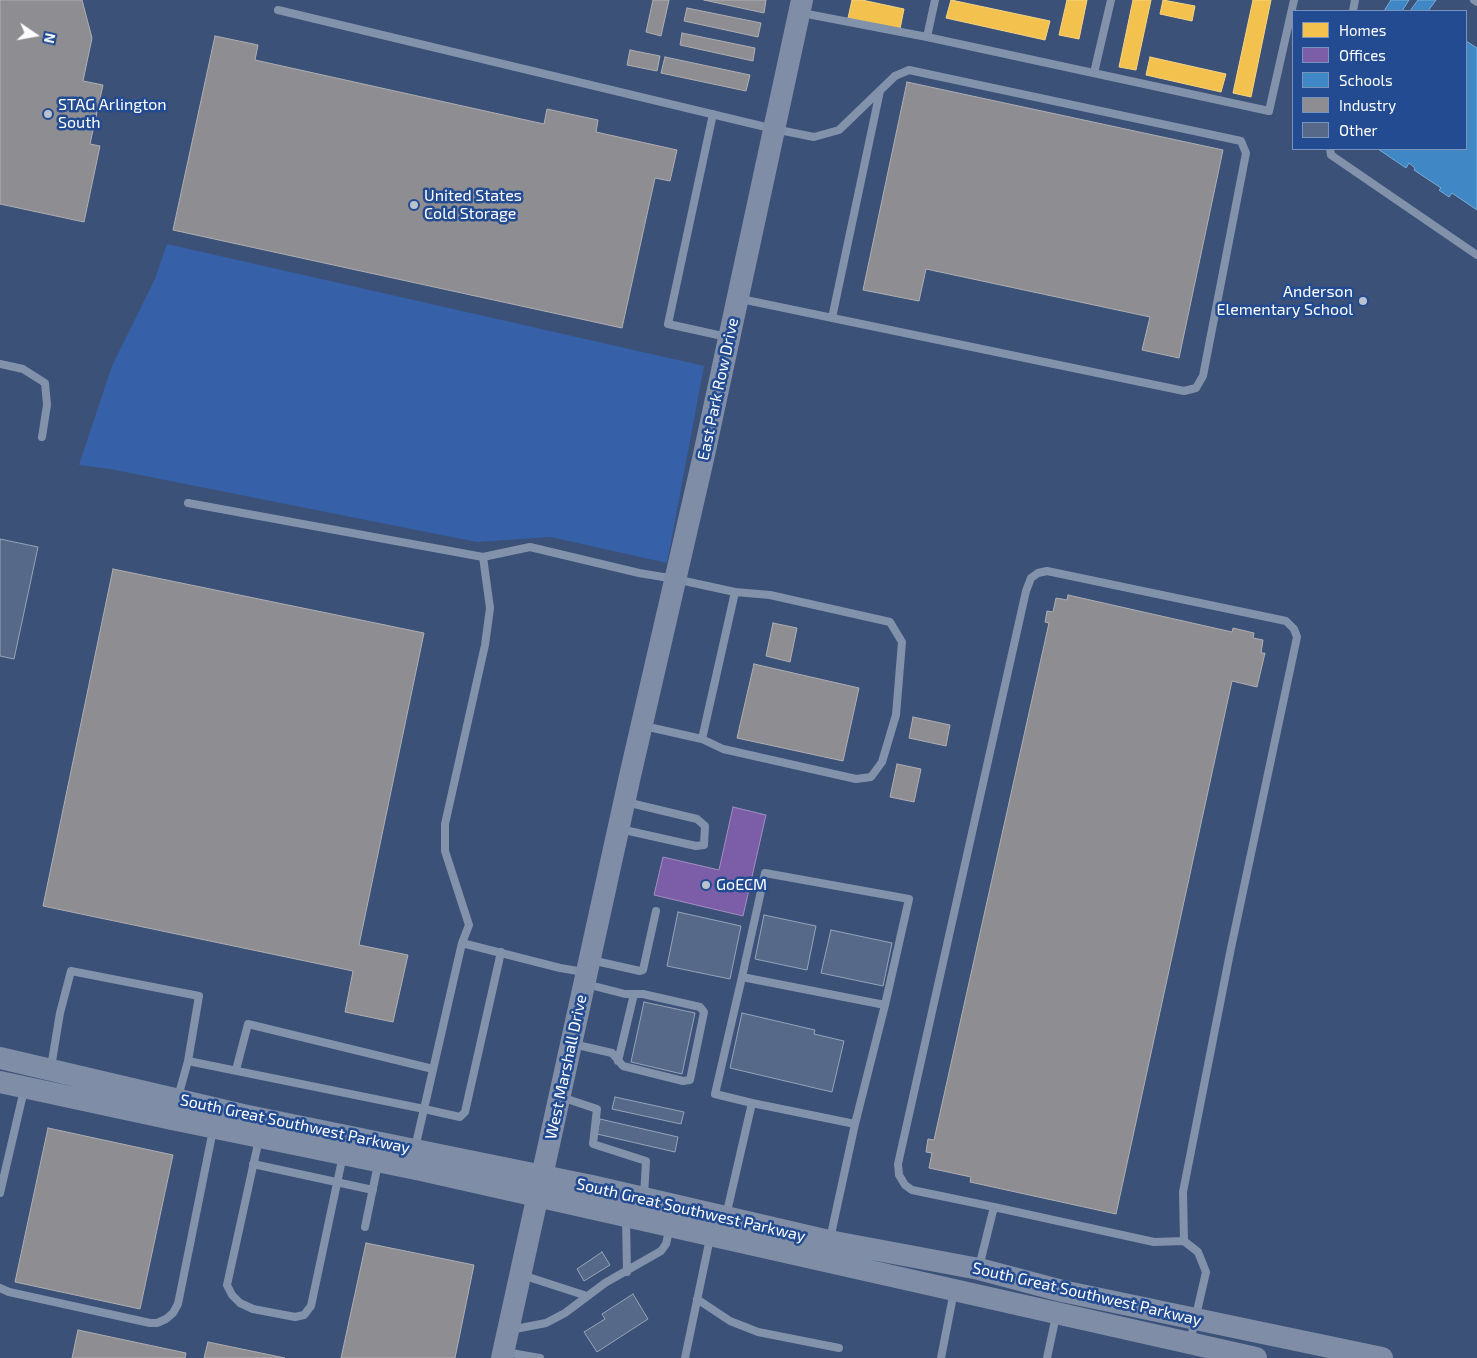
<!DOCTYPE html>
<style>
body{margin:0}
#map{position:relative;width:1477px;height:1358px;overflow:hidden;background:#3b5178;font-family:"Exo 2",sans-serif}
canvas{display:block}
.legend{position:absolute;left:1292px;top:10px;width:175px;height:140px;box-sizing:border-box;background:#224b91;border:1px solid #7a93bd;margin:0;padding:6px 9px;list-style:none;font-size:15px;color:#fff}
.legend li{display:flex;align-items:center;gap:10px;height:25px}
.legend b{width:25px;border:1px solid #7a93bd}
.north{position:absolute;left:10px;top:10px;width:50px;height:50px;-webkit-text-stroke:4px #224b91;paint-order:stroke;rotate:102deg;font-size:14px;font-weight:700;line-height:20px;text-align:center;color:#fff}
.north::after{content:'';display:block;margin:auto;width:18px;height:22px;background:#fff;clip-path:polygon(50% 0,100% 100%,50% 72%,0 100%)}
</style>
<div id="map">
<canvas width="1477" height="1358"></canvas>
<ul class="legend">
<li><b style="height:14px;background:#f2c14e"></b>Homes</li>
<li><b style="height:14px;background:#7b5ea7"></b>Offices</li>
<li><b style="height:14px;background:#3f88c5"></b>Schools</li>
<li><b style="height:14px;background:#8d8d92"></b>Industry</li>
<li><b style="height:14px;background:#576988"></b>Other</li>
</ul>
<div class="north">N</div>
</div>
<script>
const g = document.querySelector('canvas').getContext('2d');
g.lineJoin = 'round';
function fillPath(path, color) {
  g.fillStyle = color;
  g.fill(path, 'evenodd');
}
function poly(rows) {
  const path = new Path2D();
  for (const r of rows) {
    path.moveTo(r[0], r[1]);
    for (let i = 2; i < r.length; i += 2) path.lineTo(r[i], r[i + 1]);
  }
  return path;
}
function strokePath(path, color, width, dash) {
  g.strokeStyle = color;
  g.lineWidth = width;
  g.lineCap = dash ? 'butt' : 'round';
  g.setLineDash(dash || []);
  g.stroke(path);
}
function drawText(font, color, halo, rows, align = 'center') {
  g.font = font + ' "Exo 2",sans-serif';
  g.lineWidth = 5;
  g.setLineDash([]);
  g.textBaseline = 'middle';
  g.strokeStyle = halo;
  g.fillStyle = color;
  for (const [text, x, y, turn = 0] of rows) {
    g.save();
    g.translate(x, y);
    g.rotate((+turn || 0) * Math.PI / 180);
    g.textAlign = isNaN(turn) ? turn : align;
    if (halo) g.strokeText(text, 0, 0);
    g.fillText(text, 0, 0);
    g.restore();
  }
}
fillPath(poly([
 [167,244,704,366,667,563,551,537,477,542,110,469,79,465,112,366,155,279]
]), '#3661a8');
const homes = poly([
 [852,0,862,0,904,9,900,29,848,18,852,0],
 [951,0,1050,21,1045,40,946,18,951,0],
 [1067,0,1087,0,1079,39,1059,35,1067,0],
 [1133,0,1151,0,1136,70,1119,67,1133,0],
 [1163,0,1195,6,1192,21,1160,14,1163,0],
 [1253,0,1271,0,1251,97,1233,93,1253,0],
 [1150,57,1226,74,1221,92,1146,75,1150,57]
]);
fillPath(homes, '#f2c14e');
strokePath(homes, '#f6d483', 1);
const offices = poly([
 [733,807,766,815,743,916,654,895,663,857,719,870,733,807]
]);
fillPath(offices, '#7b5ea7');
strokePath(offices, '#a38ec1', 1);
const schools = poly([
 [1391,0,1409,0,1402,11,1384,11,1391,0],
 [1418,0,1436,0,1428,11,1410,11,1418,0],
 [1466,41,1477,48,1477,210,1452,193,1449,197,1439,190,1441,188,1414,170,1415,168,1409,163,1406,168,1378,149,1466,149,1466,41]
]);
fillPath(schools, '#3f88c5');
strokePath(schools, '#79acd6', 1);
const industry = poly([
 [0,0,82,0,92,38,83,81,103,85,90,144,100,146,84,222,0,204,0,0],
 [653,0,669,0,661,36,646,32,653,0],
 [704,0,766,0,764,13,704,0],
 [687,8,761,23,758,37,684,21,687,8],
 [682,33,755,48,753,61,680,45,682,33],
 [215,36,258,45,255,60,544,124,547,109,598,120,596,132,677,150,670,181,655,178,622,328,173,230,215,36],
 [630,50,660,56,657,71,627,65,630,50],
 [665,57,750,75,746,91,661,73,665,57],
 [907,82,1223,150,1179,358,1142,350,1150,317,926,269,919,301,863,290,907,82],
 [113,569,424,633,359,945,408,955,393,1022,345,1012,353,971,43,906,113,569],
 [1068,595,1232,632,1233,628,1254,633,1253,638,1263,640,1261,653,1265,653,1257,687,1232,681,1116,1214,970,1182,971,1177,929,1168,932,1153,926,1152,928,1139,934,1140,1049,623,1045,622,1047,611,1053,612,1056,598,1067,600,1068,595],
 [773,623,797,628,790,662,766,656,773,623],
 [754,664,859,688,843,761,737,738,754,664],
 [913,717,950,725,946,746,909,738,913,717],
 [897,764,921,769,914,802,890,797,897,764],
 [48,1128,173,1155,140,1309,15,1282,48,1128],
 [366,1243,474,1265,455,1358,341,1358,366,1243],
 [78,1330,186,1353,185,1358,72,1358,78,1330],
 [208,1342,285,1358,204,1358,208,1342]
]);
fillPath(industry, '#8d8d92');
strokePath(industry, '#afafb3', 1);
const building = poly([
 [0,539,38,547,14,659,0,656,0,539],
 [678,912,741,926,730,979,667,966,678,912],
 [764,915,816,926,807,970,755,959,764,915],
 [831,930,892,943,883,986,821,973,831,930],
 [644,1002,695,1013,682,1074,631,1062,644,1002],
 [742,1013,815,1030,814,1034,844,1041,832,1092,730,1068,742,1013],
 [615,1097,684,1112,681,1124,612,1109,615,1097],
 [600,1119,678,1137,675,1152,597,1134,600,1119],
 [602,1252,610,1265,584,1281,577,1269,602,1252],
 [633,1294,648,1319,597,1352,584,1332,605,1319,602,1314,633,1294]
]);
fillPath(building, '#576988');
strokePath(building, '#97a4b9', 1);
strokePath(poly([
 [1474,0,1477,2],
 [278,10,774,129,814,137,839,130,895,76,909,70,1241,141,1246,153,1203,376,1196,388,1184,391,741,299],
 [1353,11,1355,0],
 [802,13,927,37,935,0],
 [927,37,1269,111,1294,0],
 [1094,73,1111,0],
 [713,114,668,324,727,337],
 [1330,149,1331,155,1477,255],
 [832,318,880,91],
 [0,364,23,369,45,383,47,405,42,437],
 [188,503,483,557],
 [702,739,723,749,856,779,871,777,882,762,896,715,902,642,890,622,770,595,735,592],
 [620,829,696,846,704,845,705,826,697,819,626,802],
 [462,943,560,968,584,972],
 [501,952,465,1112,460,1117,424,1109,462,943,469,925,445,851,445,824,485,645,490,608,483,557,530,547,639,573,675,579,735,592,702,739,644,726],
 [591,960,640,971,643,970,656,911],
 [742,977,765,873,909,899,885,1005,855,1124,830,1239],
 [573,1044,612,1053,623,1066,683,1081,690,1080,704,1012,700,1007,643,994,625,994,586,984],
 [188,1061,424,1109,415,1148],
 [618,1061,634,994],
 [51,1067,60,1013,71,971,199,996,188,1061,178,1097],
 [236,1070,248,1024,433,1069],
 [561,1097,597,1109,593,1144,646,1161,644,1196],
 [855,1124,752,1103,715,1094,742,977,885,1005],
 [259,1139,227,1285,232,1295,240,1303,253,1309,295,1317,304,1315,311,1306,343,1155],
 [253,1164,373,1190],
 [0,1193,24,1090],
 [994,1207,912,1190,905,1185,899,1175,898,1164,1026,591,1031,578,1038,573,1047,571,1286,621,1294,629,1297,637,1231,948,1183,1192,1184,1241],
 [726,1216,752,1103],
 [626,1218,627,1272],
 [365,1227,378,1164],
 [979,1267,994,1207,1154,1242,1184,1241,1198,1252,1206,1272,1190,1342],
 [522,1275,587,1296],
 [0,1288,9,1292,150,1323,157,1323,166,1319,173,1313,178,1304,213,1130],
 [697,1299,730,1321,758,1332,839,1348],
 [510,1330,546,1323,565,1313,605,1283,661,1251,666,1244,670,1227],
 [505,1352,540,1358],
 [685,1358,710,1238],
 [941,1358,954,1291],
 [1047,1358,1056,1316]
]), '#8392ab', 8);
strokePath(poly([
 [0,1058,243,1115,592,1186,829,1241,979,1269,1062,1291,1382,1358],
 [0,1082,172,1119,421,1170,1256,1358],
 [502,1358,630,776,703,459,802,0]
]), '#7f8da7', 22);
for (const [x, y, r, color] of [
 [48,114,5,"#bac2d0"],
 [414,205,5,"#bac2d0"],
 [1363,301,5,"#bac2d0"],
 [706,885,5,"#bac2d0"]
]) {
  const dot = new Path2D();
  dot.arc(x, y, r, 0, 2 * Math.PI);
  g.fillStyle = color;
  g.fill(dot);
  strokePath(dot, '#224b91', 2);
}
drawText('16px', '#fff', '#224b91', [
 ["STAG Arlington",58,105],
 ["South",58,123],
 ["United States",424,196],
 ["Cold Storage",424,214],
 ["Anderson",1353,292,"right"],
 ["Elementary School",1353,310,"right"],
 ["GoECM",716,885]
], 'left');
drawText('16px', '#fff', '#224b91', [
 ["East Park Row Drive",718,389,-78],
 ["West Marshall Drive",566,1067,-78],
 ["South Great Southwest Parkway",295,1124,12],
 ["South Great Southwest Parkway",691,1210,13],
 ["South Great Southwest Parkway",1087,1294,13]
]);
</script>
